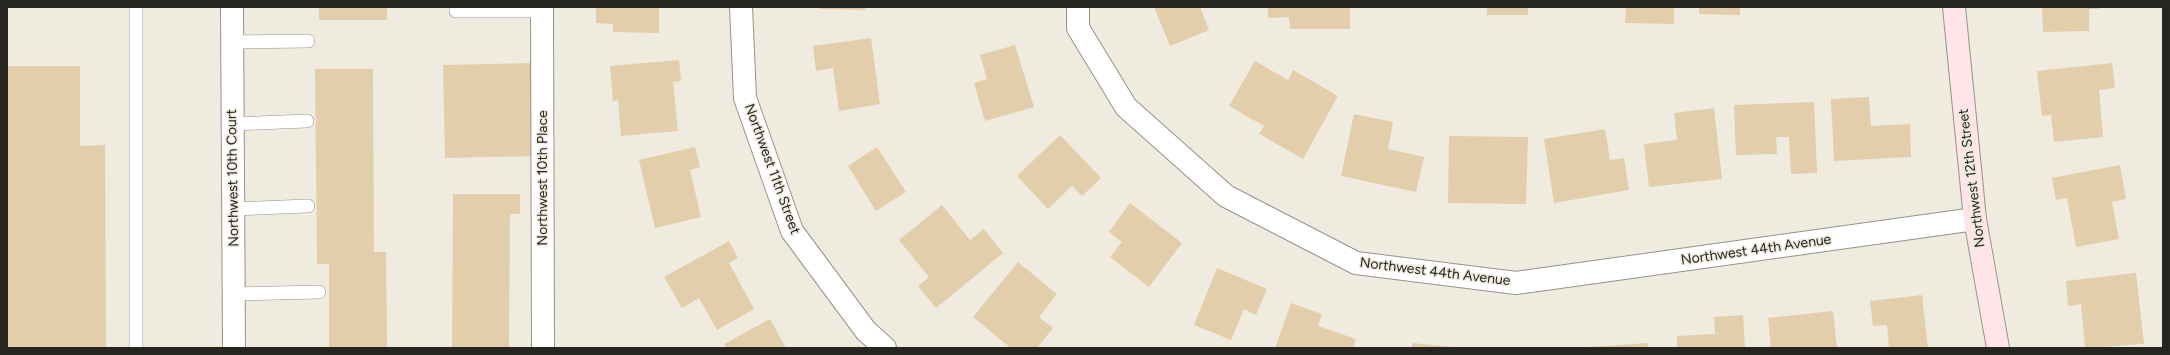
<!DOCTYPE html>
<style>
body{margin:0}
#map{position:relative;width:2170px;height:355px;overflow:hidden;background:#efebdf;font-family:Figtree,sans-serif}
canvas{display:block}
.frame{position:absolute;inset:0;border:8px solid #262520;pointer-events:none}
</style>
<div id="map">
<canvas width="2170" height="355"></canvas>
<div class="frame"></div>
</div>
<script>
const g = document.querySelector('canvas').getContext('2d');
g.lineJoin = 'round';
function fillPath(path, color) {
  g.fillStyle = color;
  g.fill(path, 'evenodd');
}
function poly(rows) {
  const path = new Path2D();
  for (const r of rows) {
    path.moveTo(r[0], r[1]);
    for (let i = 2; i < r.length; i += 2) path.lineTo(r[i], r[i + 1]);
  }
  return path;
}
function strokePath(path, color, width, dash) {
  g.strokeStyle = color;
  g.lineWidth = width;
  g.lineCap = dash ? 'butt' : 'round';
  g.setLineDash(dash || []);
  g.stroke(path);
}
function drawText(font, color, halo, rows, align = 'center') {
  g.font = font + ' Figtree,sans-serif';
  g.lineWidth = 3;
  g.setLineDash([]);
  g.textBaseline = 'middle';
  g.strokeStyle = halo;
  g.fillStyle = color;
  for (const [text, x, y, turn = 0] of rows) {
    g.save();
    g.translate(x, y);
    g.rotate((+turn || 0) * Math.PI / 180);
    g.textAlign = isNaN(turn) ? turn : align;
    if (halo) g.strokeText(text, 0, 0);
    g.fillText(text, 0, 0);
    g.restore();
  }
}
fillPath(poly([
 [319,7,387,7,387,20,319,20],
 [596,7,659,7,659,33,613,32,613,24,596,23],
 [820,7,865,7,865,10,820,9],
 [1154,7,1200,7,1209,30,1170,46],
 [1268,7,1350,7,1350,29,1290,29,1289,17,1268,18],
 [1487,7,1528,7,1528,15,1487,15],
 [1626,7,1674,7,1674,24,1625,23],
 [1699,7,1740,7,1740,15,1699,14],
 [2042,7,2098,7,2099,9,2089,9,2089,31,2043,32],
 [871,38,880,104,839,111,833,68,816,71,813,46],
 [1015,45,1034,107,985,121,974,83,987,79,980,55],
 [679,60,681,81,673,82,678,131,621,136,618,100,613,101,610,66],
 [1255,61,1288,80,1293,70,1338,96,1303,159,1259,134,1264,126,1229,106],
 [535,63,537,156,445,158,443,65],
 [2112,63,2115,88,2099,90,2103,137,2054,142,2051,115,2042,116,2037,71],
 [7,66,80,66,80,146,105,145,106,348,7,348],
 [315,69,373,69,374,252,386,252,387,348,329,348,329,264,317,264],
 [1869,97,1871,126,1910,124,1911,157,1834,161,1831,99],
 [1814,102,1817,173,1791,174,1789,137,1776,137,1777,154,1736,155,1734,105],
 [1714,108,1722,179,1649,187,1644,144,1677,140,1674,113],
 [1354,114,1393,122,1388,149,1424,157,1416,192,1341,176],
 [1605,129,1610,160,1624,158,1629,190,1554,203,1544,139],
 [1060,135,1101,178,1082,196,1072,186,1048,209,1017,176],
 [1449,136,1528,137,1526,204,1448,203],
 [695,147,700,167,690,170,701,217,655,228,639,160],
 [877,147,906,192,876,211,848,166],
 [2120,165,2126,199,2112,202,2119,239,2076,247,2067,198,2056,200,2052,178],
 [453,194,520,194,520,214,510,214,509,348,452,348],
 [1130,203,1182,243,1149,287,1110,257,1122,242,1109,232],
 [942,205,970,240,984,229,1003,253,936,308,918,286,929,277,899,240],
 [729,241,738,258,729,263,754,309,717,330,699,298,682,308,664,277],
 [1018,262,1057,294,1039,317,1053,328,1037,348,1011,348,973,317],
 [1217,268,1267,289,1256,315,1244,309,1231,340,1194,325],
 [2136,273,2144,344,2085,348,2081,304,2068,306,2066,281],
 [1922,295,1928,348,1889,348,1887,325,1873,326,1870,301],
 [1291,303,1322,314,1318,326,1356,339,1353,348,1275,348],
 [1833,311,1837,348,1771,348,1768,318],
 [1743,315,1745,348,1677,348,1677,336,1715,334,1714,317],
 [770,319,786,348,726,348,724,344],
 [1412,343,1453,347,1453,348,1412,348],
 [1648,343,1648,348,1588,348,1588,347]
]), '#e3ceac');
const lane = poly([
 [136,7,136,348],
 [456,11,542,11],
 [232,42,308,41],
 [232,124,307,121],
 [233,209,308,206],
 [234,294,319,292]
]);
const street = poly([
 [232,7,234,348],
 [542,7,543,348],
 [741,7,745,98,792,231,866,331,885,348],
 [1078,7,1078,28,1126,107,1226,196,1356,263,1516,283,1975,219]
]);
const secondary = poly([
 [1954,7,1975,219,1998,348]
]);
strokePath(lane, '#969387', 14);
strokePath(street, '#969387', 24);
strokePath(secondary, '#969387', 24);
strokePath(lane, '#fff', 13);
strokePath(street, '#fff', 22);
strokePath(secondary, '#ffe5e8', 22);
drawText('14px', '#262520', '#efebdf', [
 ["Northwest 11th Street",772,169,70],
 ["Northwest 10th Court",233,178,-91],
 ["Northwest 10th Place",543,178,-90],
 ["Northwest 12th Street",1972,178,-97],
 ["Northwest 44th Avenue",1756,250,-8],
 ["Northwest 44th Avenue",1435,272,7]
]);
</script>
